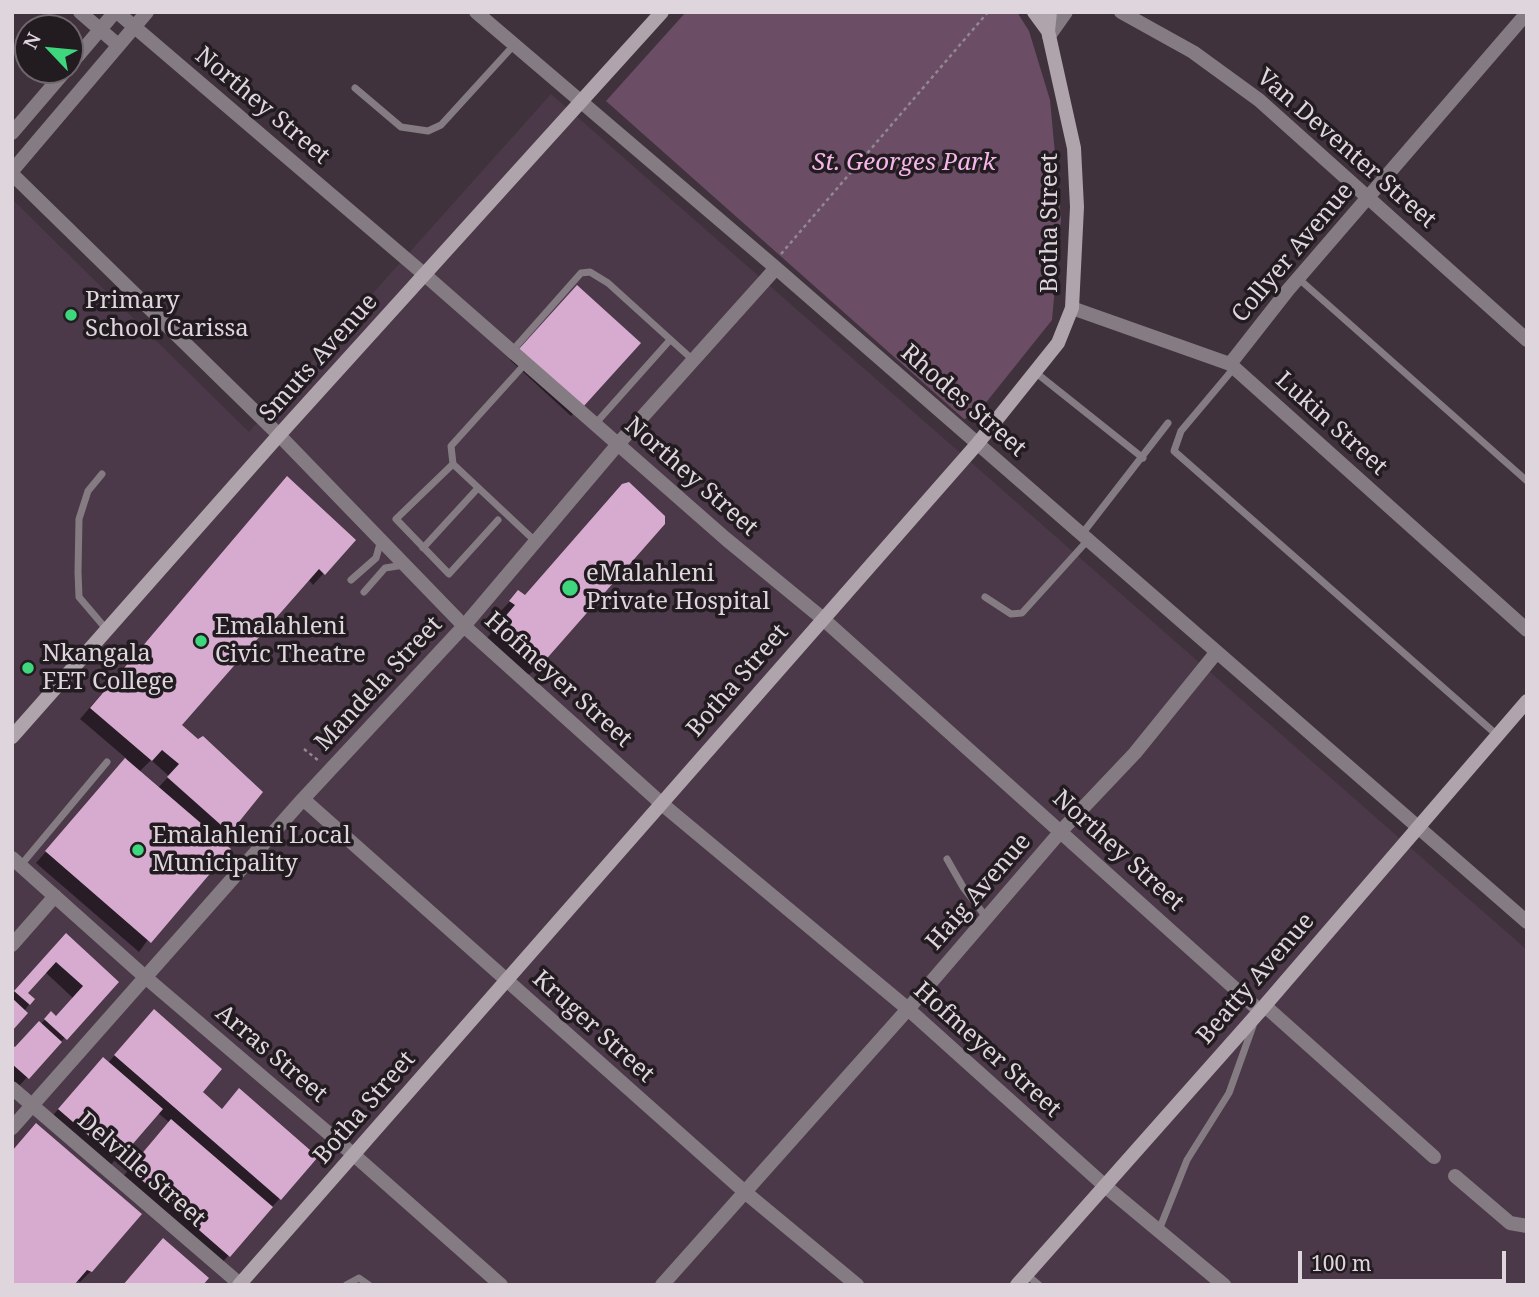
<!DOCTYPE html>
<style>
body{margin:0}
#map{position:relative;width:1539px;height:1297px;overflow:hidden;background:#40323d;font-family:"Noto Serif",serif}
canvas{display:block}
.frame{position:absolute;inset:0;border:14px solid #dfd6dd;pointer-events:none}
.north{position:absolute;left:14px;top:14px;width:70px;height:70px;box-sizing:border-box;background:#221c21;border:2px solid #6e666c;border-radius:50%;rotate:296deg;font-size:19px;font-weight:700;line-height:28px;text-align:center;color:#dfd6dd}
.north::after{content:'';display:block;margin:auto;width:24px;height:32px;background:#3fd77d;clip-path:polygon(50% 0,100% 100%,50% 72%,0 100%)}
.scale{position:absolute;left:1298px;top:1251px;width:208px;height:32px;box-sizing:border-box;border:4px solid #dfd6dd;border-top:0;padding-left:9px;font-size:21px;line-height:24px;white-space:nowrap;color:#dfd6dd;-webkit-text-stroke:5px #221c21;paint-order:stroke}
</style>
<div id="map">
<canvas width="1539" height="1297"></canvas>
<div class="frame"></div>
<div class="north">N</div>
<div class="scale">100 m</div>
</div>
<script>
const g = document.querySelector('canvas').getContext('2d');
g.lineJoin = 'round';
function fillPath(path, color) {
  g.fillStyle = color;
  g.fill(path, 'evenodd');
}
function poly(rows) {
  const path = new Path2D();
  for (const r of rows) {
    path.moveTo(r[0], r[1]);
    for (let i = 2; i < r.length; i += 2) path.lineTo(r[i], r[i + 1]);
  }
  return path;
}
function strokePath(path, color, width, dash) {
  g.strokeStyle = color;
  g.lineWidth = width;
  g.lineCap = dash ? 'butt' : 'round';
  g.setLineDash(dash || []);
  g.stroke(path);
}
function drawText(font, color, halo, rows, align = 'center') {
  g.font = font + ' "Noto Serif",serif';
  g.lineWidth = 7;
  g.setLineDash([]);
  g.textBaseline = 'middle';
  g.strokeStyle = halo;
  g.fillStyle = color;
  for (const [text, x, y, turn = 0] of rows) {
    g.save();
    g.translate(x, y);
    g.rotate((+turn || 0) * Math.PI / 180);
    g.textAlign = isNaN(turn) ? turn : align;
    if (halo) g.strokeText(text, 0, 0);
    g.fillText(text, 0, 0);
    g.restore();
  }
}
fillPath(poly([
 [551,94,1527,950,1527,1285,12,1285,12,199,249,432]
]), '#4b3848');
fillPath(poly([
 [686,12,1017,12,1029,31,1050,100,1061,219,1052,320,976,415,964,419,606,101]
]), '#6b4e66');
fillPath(poly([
 [567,298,582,405,571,416,510,360],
 [277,489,354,540,313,585,308,579,180,725,261,792,219,841,139,952,36,863,127,759,80,719],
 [151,760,169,776,158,788,139,772],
 [518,593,541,663,530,674,524,675,487,638,505,617,500,612],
 [55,946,117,982,17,1088,12,1084,12,1047,15,1049,51,1014,55,1018,73,998,44,971,25,993,33,999,12,1028,12,994],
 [143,1022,200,1092,221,1110,316,1158,219,1266,119,1181,170,1123,158,1113,106,1170,49,1120,92,1070,108,1063],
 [12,1151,91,1271,80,1282,76,1280]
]), '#0007');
fillPath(poly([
 [577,285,641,343,583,407,519,349],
 [287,476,356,540,325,575,319,569,182,725,198,739,203,736,263,792,230,833,167,777,179,764,162,750,152,761,90,708],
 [629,482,665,516,665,524,542,664,535,664,498,632,497,626,515,605,509,601,518,590,525,595,622,484],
 [125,758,231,849,151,943,45,851],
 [66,933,119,982,67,1040,44,1019,51,1011,56,1016,83,986,56,962,28,993,35,999,30,1005,14,991],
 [12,998,28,1013,12,1031],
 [154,1009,222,1069,203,1092,222,1109,239,1088,318,1157,281,1200,114,1055],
 [39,1021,62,1042,29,1079,12,1064,12,1045,15,1047],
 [103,1057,163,1109,118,1161,58,1109],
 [171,1119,273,1207,230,1257,129,1169],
 [36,1123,142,1214,92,1272,87,1270,74,1285,12,1285,12,1151],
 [163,1238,209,1278,203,1285,123,1285]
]), '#d7abcf');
strokePath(poly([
 [781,254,988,12],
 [304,749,319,761]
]), '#938891', 2.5, [3.5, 3.5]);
strokePath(poly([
 [355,88,401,127,428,131,441,125,514,45],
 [1299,279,1527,481],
 [512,351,581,273,590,272,608,283,693,360],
 [1234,368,1181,431,1174,451,1497,735],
 [1035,372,1143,458],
 [596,423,670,340],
 [453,464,535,541],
 [102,474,88,491,79,519,78,572,79,597,107,630],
 [498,520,449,574,396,519,453,464,451,446,525,364],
 [1082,534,1168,423],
 [423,548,478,488],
 [351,580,376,558,381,540],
 [364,592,385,568,404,565],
 [985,597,1011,614,1022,613,1088,540],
 [947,859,963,887,986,917],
 [21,865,107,762],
 [1159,1230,1187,1160,1229,1093,1253,1026],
 [1027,1275,1039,1285],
 [346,1285,359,1278,369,1285]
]), '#847c82', 7);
strokePath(poly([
 [80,12,118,45],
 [117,12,425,275,726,539,822,618,1260,1011],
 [476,12,776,268,1527,922],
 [1121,12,1193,52,1259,100,1527,340],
 [1049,36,1066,12],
 [70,65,115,12],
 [12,133,66,70],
 [12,171,147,12],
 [12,174,279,435,464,626,662,804,908,1009,1105,1186,1224,1285],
 [1072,308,1230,364,1527,630],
 [1230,364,1288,290,1527,13],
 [303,799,746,1193,857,1285],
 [12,858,144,976,354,1155,501,1285],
 [12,945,55,896],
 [1265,1006,1434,1157],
 [12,1088,241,1285],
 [12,1128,303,799,464,626,619,443,776,268],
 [1455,1176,1510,1223,1527,1226],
 [662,1285,908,1009,1062,830,1135,753,1216,653]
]), '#847c82', 14);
strokePath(poly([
 [1034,12,1048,31],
 [12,737,279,435,662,12],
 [239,1285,978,443,1058,343,1072,308,1077,207,1074,148,1048,31,1050,12],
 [1017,1285,1260,1011,1527,701]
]), '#afa3ac', 14);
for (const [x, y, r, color] of [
 [71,315,7,"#3fd77d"],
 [570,588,9,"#3fd77d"],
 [201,641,7,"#3fd77d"],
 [28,668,7,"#3fd77d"],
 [138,850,7,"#3fd77d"]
]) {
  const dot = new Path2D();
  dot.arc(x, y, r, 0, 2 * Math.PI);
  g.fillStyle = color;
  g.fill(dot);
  strokePath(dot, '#221c21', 2.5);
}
drawText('24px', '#dfd6dd', '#221c21', [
 ["Northey Street",262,106,40],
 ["Van Deventer Street",1346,149,41],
 ["Botha Street",1050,223,-90],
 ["Collyer Avenue",1293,253,-50],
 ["Smuts Avenue",319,358,-48],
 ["Rhodes Street",963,401,41],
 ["Lukin Street",1331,424,42],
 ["Northey Street",691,477,41],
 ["Hofmeyer Street",558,680,42],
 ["Botha Street",738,681,-49],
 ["Mandela Street",379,684,-47],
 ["Northey Street",1118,851,42],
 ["Haig Avenue",979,892,-49],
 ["Beatty Avenue",1256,979,-49],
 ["Kruger Street",593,1027,42],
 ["Hofmeyer Street",987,1050,42],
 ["Arras Street",271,1054,40],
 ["Botha Street",365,1108,-49],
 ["Delville Street",141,1170,41]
]);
drawText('italic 24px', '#f6b6ea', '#221c21', [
 ["St. Georges Park",904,163]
]);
drawText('24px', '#dfd6dd', '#221c21', [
 ["Primary",85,301],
 ["School Carissa",85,329],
 ["eMalahleni",586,574],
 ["Private Hospital",586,602],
 ["Emalahleni",215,627],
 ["Civic Theatre",215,655],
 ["Nkangala",42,654],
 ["FET College",42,682],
 ["Emalahleni Local",152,836],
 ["Municipality",152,864]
], 'left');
</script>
